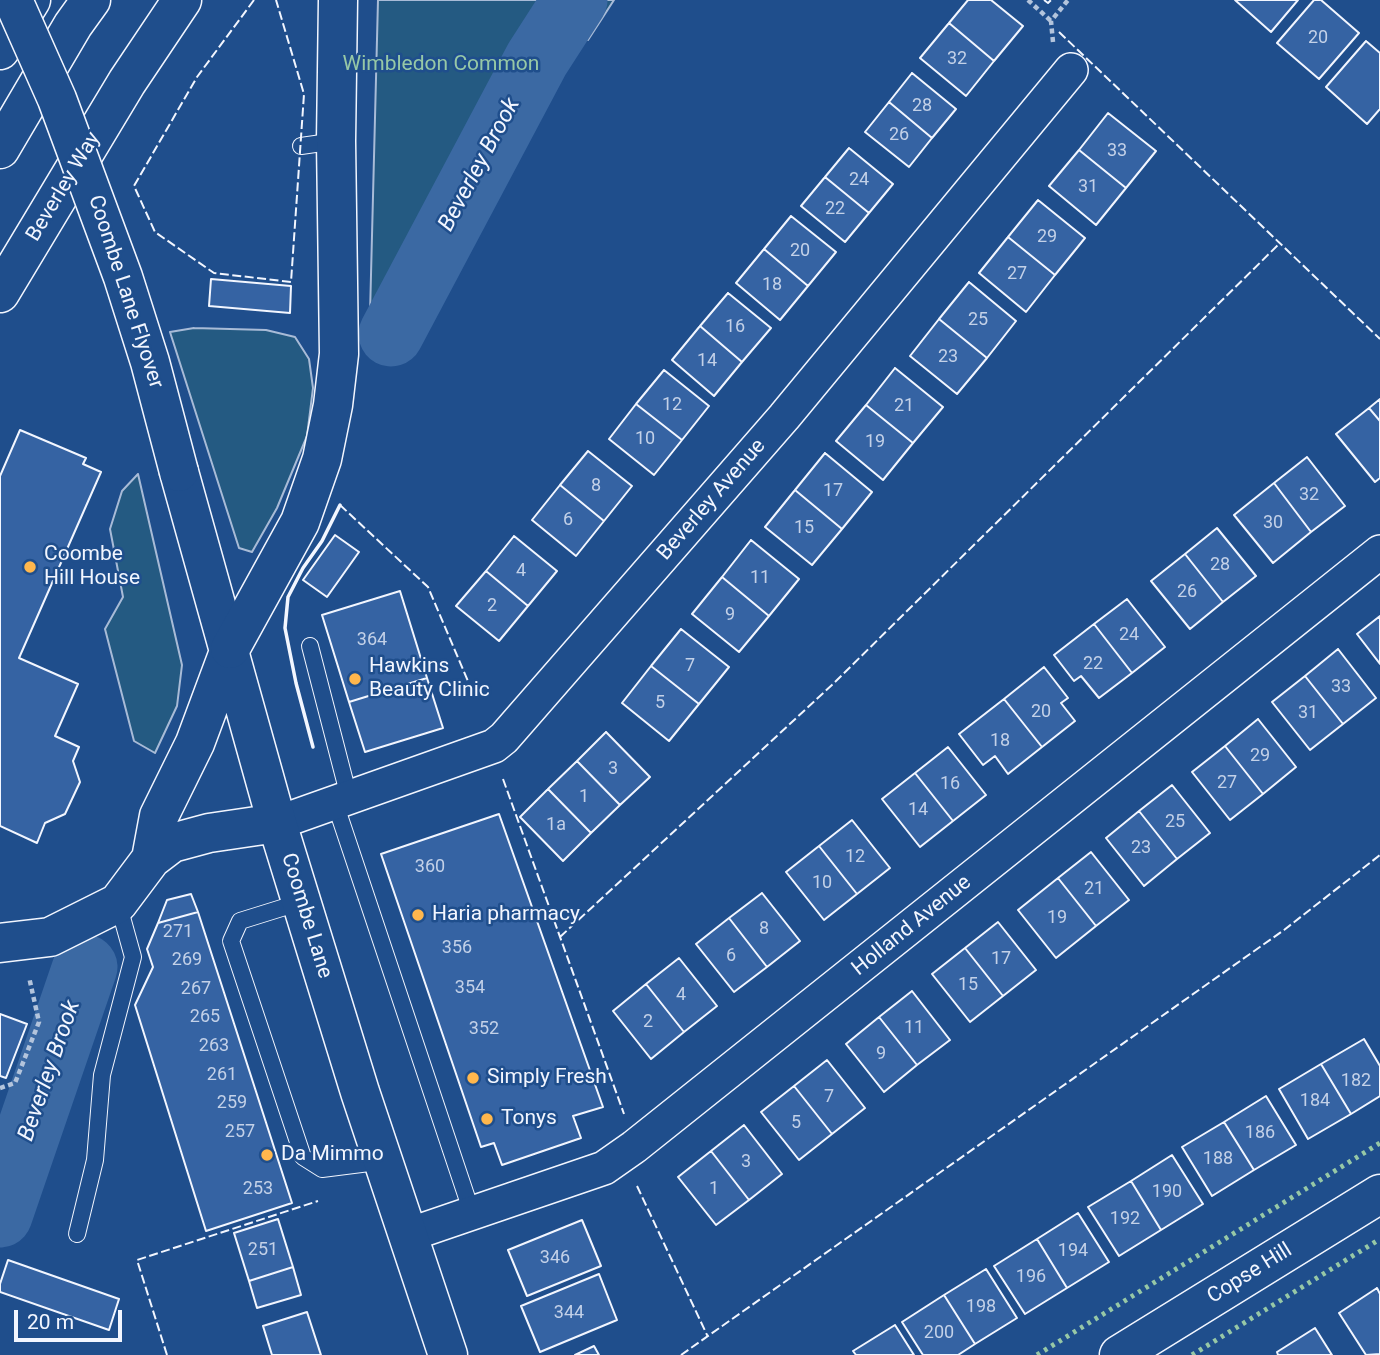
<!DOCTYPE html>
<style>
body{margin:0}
#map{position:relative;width:1380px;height:1355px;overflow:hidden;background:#1f4e8c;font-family:Roboto,sans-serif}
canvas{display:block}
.scale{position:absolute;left:14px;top:1310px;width:108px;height:32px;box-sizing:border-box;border:4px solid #f2f6ff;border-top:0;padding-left:9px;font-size:21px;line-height:24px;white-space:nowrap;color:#f2f6ff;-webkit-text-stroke:5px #1f4e8c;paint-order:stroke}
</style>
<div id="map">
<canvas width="1380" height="1355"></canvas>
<div class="scale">20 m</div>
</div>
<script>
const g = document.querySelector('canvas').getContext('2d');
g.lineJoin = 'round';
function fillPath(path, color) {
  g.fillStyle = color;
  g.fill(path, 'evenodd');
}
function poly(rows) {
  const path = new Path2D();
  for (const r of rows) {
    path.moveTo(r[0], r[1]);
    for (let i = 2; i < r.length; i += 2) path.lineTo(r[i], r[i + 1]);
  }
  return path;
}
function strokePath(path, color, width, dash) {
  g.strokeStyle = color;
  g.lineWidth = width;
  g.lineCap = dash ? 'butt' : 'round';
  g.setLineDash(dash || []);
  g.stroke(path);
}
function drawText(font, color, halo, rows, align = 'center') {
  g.font = font + ' Roboto,sans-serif';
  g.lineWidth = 5;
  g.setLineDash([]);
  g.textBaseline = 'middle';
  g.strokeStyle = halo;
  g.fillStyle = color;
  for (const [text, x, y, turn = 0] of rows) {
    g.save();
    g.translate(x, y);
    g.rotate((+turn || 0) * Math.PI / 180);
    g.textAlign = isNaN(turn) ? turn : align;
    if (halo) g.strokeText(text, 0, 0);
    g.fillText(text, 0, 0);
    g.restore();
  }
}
const green = poly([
 [378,0,614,0,588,40,546,14,370,314,378,0],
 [194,328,266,330,295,337,309,359,313,388,307,436,277,508,252,552,239,548,170,332,194,328],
 [138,474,182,665,177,706,155,753,134,741,105,629,123,597,110,529,122,491,138,474]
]);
fillPath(green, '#245a82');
strokePath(green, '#a8bbd7', 2);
strokePath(poly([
 [391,334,537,59,575,0],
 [0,1215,85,967]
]), '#3b69a3', 65);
const building = poly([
 [968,0,991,0,1023,26,994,61,949,23,968,0],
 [1235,0,1298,0,1271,32,1235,0],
 [1314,0,1321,0,1359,33,1319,79,1277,43,1314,0],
 [949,23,994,61,966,96,920,58,949,23],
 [1366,41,1380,53,1380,109,1367,124,1326,87,1366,41],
 [912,73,956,109,932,138,889,102,912,73],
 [889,102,932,138,909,167,865,132,889,102],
 [1108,113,1156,151,1126,188,1079,150,1108,113],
 [849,148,893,184,869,213,825,177,849,148],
 [1079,150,1126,188,1096,225,1049,186,1079,150],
 [825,177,869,213,845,242,801,206,825,177],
 [1038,200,1085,238,1055,275,1008,237,1038,200],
 [791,216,836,252,808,286,764,249,791,216],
 [1008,237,1055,275,1026,312,979,273,1008,237],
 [764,249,808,286,780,320,736,283,764,249],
 [211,279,291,286,290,313,209,306,211,279],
 [969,282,1016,321,987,358,939,319,969,282],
 [728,293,771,328,742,362,700,326,728,293],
 [939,319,987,358,957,394,910,356,939,319],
 [700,326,742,362,714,396,672,360,700,326],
 [895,368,943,407,913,443,866,405,895,368],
 [664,370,709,406,682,440,636,404,664,370],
 [1380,399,1380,421,1369,408,1380,399],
 [636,404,682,440,654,475,609,439,636,404],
 [866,405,913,443,883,480,836,441,866,405],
 [1369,408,1380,421,1380,478,1375,482,1336,434,1369,408],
 [20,430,86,458,83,464,101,472,19,658,78,684,55,736,79,747,73,761,80,782,65,814,45,823,37,843,0,826,0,476,20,430],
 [588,451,632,486,604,521,560,485,588,451],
 [825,453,872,492,842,529,795,490,825,453],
 [1307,457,1345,506,1311,532,1274,483,1307,457],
 [1274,483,1311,532,1273,563,1234,515,1274,483],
 [560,485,604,521,576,556,532,520,560,485],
 [795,490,842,529,812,565,765,527,795,490],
 [1217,528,1256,576,1223,602,1185,554,1217,528],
 [335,535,359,552,327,597,303,580,335,535],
 [514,536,557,571,528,606,486,571,514,536],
 [751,540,799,579,769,616,722,577,751,540],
 [1185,554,1223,602,1190,629,1151,581,1185,554],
 [486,571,528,606,499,641,456,606,486,571],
 [722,577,769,616,739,652,692,614,722,577],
 [400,591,427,678,349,702,322,615,400,591],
 [1127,599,1165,647,1132,673,1094,624,1127,599],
 [1380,616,1380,664,1357,634,1380,616],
 [1094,624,1132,673,1099,698,1081,676,1074,681,1054,655,1094,624],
 [681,629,729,667,699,704,651,666,681,629],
 [1338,649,1376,698,1343,724,1305,676,1338,649],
 [651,666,699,704,669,741,622,703,651,666],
 [1044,667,1068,698,1061,703,1075,721,1042,747,1004,699,1044,667],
 [1305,676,1343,724,1310,750,1272,702,1305,676],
 [427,678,443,728,365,752,349,702,427,678],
 [1004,699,1042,747,1008,774,995,756,983,765,959,734,1004,699],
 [1258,719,1296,767,1263,794,1225,746,1258,719],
 [606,732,650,777,620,805,577,761,606,732],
 [1225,746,1263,794,1230,820,1192,772,1225,746],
 [948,747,986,795,953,821,915,773,948,747],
 [577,761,620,805,591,833,548,789,577,761],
 [915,773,953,821,920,847,882,799,915,773],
 [1172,785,1210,833,1177,859,1139,811,1172,785],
 [548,789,591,833,563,861,520,817,548,789],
 [1139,811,1177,859,1144,886,1106,838,1139,811],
 [499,814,603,1107,573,1116,581,1138,502,1165,494,1143,481,1147,381,854,499,814],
 [852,820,890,868,857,894,819,846,852,820],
 [819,846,857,894,824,920,786,872,819,846],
 [1091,852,1129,900,1096,926,1058,878,1091,852],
 [1058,878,1096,926,1056,958,1018,910,1058,878],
 [762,893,800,941,767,967,729,918,762,893],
 [191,894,198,912,158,923,167,900,191,894],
 [198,912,292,1203,206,1231,135,1005,153,967,147,949,158,923,198,912],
 [729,918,767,967,734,992,696,944,729,918],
 [998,922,1036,970,1003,996,965,948,998,922],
 [965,948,1003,996,970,1022,932,974,965,948],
 [679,958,717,1006,684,1032,646,984,679,958],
 [646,984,684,1032,651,1059,613,1011,646,984],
 [912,991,950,1040,917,1065,879,1017,912,991],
 [0,1014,27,1024,6,1078,0,1076,0,1014],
 [879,1017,917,1065,884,1092,846,1044,879,1017],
 [1364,1039,1380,1066,1380,1096,1351,1114,1321,1064,1364,1039],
 [827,1060,865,1108,832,1134,794,1086,827,1060],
 [1321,1064,1351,1114,1308,1139,1279,1089,1321,1064],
 [794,1086,832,1134,799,1160,761,1112,794,1086],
 [1266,1096,1296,1145,1254,1170,1224,1122,1266,1096],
 [1224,1122,1254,1170,1212,1196,1182,1147,1224,1122],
 [744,1125,782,1174,749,1200,711,1151,744,1125],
 [711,1151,749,1200,716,1225,678,1177,711,1151],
 [1172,1155,1203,1204,1161,1230,1131,1181,1172,1155],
 [1131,1181,1161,1230,1119,1256,1088,1207,1131,1181],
 [1078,1213,1109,1262,1067,1288,1037,1239,1078,1213],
 [278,1219,293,1267,249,1281,234,1233,278,1219],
 [582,1220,601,1266,527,1296,508,1250,582,1220],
 [1037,1239,1067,1288,1025,1314,994,1266,1037,1239],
 [8,1260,119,1299,109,1330,0,1292,0,1284,8,1260],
 [293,1267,301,1295,257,1308,249,1281,293,1267],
 [986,1269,1017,1318,975,1344,944,1295,986,1269],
 [599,1274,617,1320,540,1352,521,1306,599,1274],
 [1377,1288,1380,1294,1380,1354,1366,1355,1339,1313,1377,1288],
 [944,1295,975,1344,958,1355,923,1355,902,1322,944,1295],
 [307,1312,321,1355,272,1355,263,1326,307,1312],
 [895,1325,914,1355,856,1355,853,1351,895,1325],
 [1315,1328,1332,1355,1278,1355,1277,1352,1315,1328],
 [594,1346,599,1355,575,1355,594,1346]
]);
fillPath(building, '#3563a3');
strokePath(building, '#f2f6ff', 2);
const lane = poly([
 [301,146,336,141],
 [310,646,349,797],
 [335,803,472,1213],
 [301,902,240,921,231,941,303,1157,322,1169,385,1161],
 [77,1234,95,1160,102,1075,133,957,118,903]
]);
const street = poly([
 [277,823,494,746,504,738,784,417,1071,70],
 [408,1235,604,1168,634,1147,1380,552]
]);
const secondary = poly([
 [1119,1355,1380,1194]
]);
const primary = poly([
 [179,472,277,823,360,1092,448,1355],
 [151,859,159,816,195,743,230,649],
 [0,943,50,937,118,903,151,859,172,843,209,833,277,823]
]);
const highway = poly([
 [0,50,31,0],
 [0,149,73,25,91,0],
 [0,293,127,82,182,0],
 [230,649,300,522,322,459,333,405,339,354,336,141,338,0]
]);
strokePath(lane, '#f2f6ff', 18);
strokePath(street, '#f2f6ff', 36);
strokePath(secondary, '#f2f6ff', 41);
strokePath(primary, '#f2f6ff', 41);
strokePath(highway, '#f2f6ff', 41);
strokePath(poly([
 [1028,0,1051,21],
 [1053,42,1051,21,1068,0],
 [0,1088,15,1083,39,1022,29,977]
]), '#b3c4dc', 4.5, [5, 3.5]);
strokePath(lane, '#1f4e8c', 16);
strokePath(street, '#1f4e8c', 33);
strokePath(secondary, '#1f4e8c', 38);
strokePath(primary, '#1f4e8c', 38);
strokePath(highway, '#1f4e8c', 38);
const primaryBridge = poly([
 [13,0,57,99,123,277,150,362,179,472]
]);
strokePath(primaryBridge, '#f2f6ff', 41, []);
strokePath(primaryBridge, '#1f4e8c', 38);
strokePath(poly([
 [1037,1355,1380,1143],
 [1192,1355,1380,1239]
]), '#97c8a6', 5, [3.5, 5]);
strokePath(poly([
 [254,0,197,77,134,186,155,232,214,273,291,282,304,94,276,0],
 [1044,0,1048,3,1051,0],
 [1059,32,1380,339],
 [340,505,428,587,473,693],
 [503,779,624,1114],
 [560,937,833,684,1280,243],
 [637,1186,708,1337],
 [167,1355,137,1260,318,1201],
 [681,1355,1284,930,1380,855]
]), '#f2f6ff', 2, [9, 3.5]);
strokePath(poly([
 [313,747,296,683,285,628,288,597,303,568,322,541,340,505]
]), '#f2f6ff', 3.5);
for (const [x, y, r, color] of [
 [30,567,7,"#ffb74d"],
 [355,679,7,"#ffb74d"],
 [418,915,7,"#ffb74d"],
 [473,1078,7,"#ffb74d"],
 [487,1119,7,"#ffb74d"],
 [267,1155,7,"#ffb74d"]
]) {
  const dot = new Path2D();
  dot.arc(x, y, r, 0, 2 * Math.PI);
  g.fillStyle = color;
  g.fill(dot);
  strokePath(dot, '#1f4e8c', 2.5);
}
drawText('18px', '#c3d1e8', null, [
 ["20",1318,38],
 ["32",957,59],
 ["28",922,106],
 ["26",899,135],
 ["33",1117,151],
 ["24",859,180],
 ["31",1088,187],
 ["22",835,209],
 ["29",1047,237],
 ["20",800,251],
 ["27",1017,274],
 ["18",772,285],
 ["25",978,320],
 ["16",735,327],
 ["23",948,357],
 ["14",707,361],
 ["12",672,405],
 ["21",904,406],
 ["10",645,439],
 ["19",875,442],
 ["8",596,486],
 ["17",833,491],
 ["32",1309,495],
 ["6",568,520],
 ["30",1273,523],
 ["15",804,528],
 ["28",1220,565],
 ["4",521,571],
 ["11",760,578],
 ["26",1187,592],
 ["2",492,606],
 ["9",730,615],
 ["24",1129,635],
 ["364",372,640],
 ["22",1093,664],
 ["7",690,666],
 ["33",1341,687],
 ["5",660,703],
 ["20",1041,712],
 ["31",1308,713],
 ["18",1000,741],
 ["29",1260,756],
 ["3",613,769],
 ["27",1227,783],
 ["16",950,784],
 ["1",584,797],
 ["14",918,810],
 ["25",1175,822],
 ["1a",556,825],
 ["23",1141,848],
 ["12",855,857],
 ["360",430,867],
 ["10",822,883],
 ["21",1094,889],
 ["19",1057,918],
 ["8",764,929],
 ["271",178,932],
 ["356",457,948],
 ["6",731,956],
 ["17",1001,959],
 ["269",187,960],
 ["15",968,985],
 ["354",470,988],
 ["267",196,989],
 ["4",681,995],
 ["265",205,1017],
 ["2",648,1022],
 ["11",914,1028],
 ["352",484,1029],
 ["263",214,1046],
 ["9",881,1054],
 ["261",222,1075],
 ["182",1356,1081],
 ["7",829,1097],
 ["184",1315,1101],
 ["259",232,1103],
 ["5",796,1123],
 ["257",240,1132],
 ["186",1260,1133],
 ["188",1218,1159],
 ["3",746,1162],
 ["253",258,1189],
 ["1",714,1189],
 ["190",1167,1192],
 ["192",1125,1219],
 ["251",263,1250],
 ["194",1073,1251],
 ["346",555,1258],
 ["196",1031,1277],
 ["198",981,1307],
 ["344",569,1313],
 ["200",939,1333]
]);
drawText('21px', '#97c8a6', '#1f4e8c', [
 ["Wimbledon Common",441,65]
]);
drawText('21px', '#f2f6ff', '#1f4e8c', [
 ["Beverley Way",64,187,-59],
 ["Coombe Lane Flyover",125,292,72],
 ["Beverley Avenue",712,500,-49],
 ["Coombe Lane",306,916,73],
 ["Holland Avenue",912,926,-39],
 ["Copse Hill",1250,1274,-32]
]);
drawText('21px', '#f2f6ff', '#1f4e8c', [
 ["Coombe",44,555],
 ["Hill House",44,579],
 ["Hawkins",369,667],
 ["Beauty Clinic",369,691],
 ["Haria pharmacy",432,915],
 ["Simply Fresh",487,1078],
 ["Tonys",501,1119],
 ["Da Mimmo",281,1155]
], 'left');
drawText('italic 23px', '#f2f6ff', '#1f4e8c', [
 ["Beverley Brook",480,165,-62],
 ["Beverley Brook",50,1071,-71]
]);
</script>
